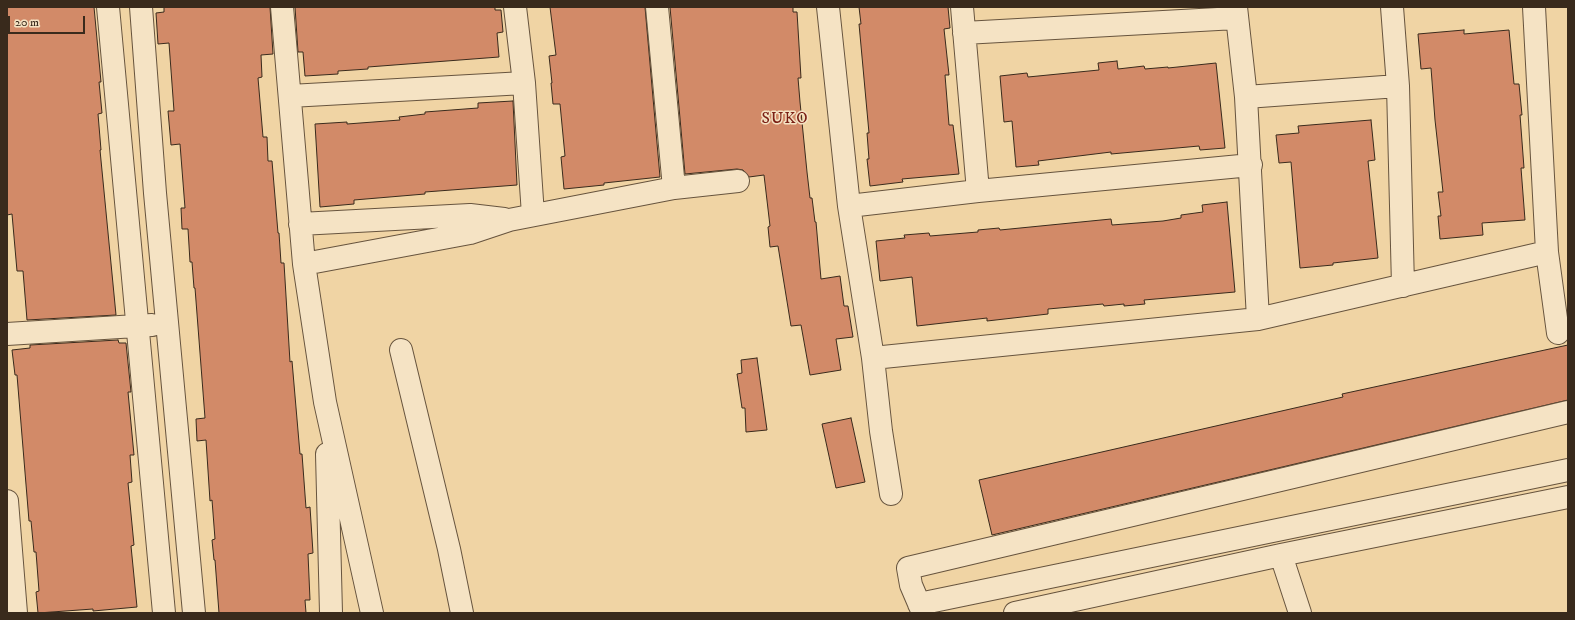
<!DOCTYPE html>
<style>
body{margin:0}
#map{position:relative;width:1575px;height:620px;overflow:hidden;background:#f0d4a4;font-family:"IM FELL DW Pica",serif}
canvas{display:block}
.frame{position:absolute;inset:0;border:8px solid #392a1c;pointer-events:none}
.scale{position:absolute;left:8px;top:16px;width:77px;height:18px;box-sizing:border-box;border:2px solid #392a1c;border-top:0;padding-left:5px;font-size:12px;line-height:14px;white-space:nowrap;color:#392a1c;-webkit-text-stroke:3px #f5e3c4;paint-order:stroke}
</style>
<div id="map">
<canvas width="1575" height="620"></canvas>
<div class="frame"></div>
<div class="scale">20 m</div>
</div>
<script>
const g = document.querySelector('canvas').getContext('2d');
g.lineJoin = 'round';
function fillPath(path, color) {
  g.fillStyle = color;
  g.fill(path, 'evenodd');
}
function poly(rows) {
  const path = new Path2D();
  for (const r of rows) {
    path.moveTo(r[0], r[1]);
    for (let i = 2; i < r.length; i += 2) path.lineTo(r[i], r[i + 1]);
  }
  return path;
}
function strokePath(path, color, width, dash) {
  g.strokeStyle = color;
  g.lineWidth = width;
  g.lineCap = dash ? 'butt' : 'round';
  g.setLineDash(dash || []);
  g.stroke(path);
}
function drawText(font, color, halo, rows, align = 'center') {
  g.font = font + ' "IM FELL DW Pica",serif';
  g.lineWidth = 3;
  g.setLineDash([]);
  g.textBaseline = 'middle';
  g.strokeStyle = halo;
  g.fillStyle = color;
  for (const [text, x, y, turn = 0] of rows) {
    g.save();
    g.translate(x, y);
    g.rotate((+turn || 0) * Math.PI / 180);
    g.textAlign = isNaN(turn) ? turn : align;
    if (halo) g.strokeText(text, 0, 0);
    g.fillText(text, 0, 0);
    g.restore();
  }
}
const building = poly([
 [7,7,94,7,101,82,99,82,102,113,98,114,101,150,100,150,116,315,27,320,23,271,17,271,12,214,7,215,7,7],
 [164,7,270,7,273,54,261,55,262,77,258,78,263,137,267,137,268,161,272,161,278,233,279,233,281,263,284,263,290,362,292,361,300,454,302,454,306,508,310,507,313,553,308,554,310,600,305,600,306,613,219,613,215,560,214,560,212,540,215,539,212,500,210,501,206,440,197,441,196,419,205,418,195,288,194,288,192,262,190,262,188,229,182,229,181,208,185,208,180,144,171,145,168,111,174,111,169,43,158,44,156,13,164,12,164,7],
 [295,7,495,7,495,10,501,10,503,32,497,33,499,57,368,67,368,69,338,71,338,74,305,76,303,52,298,52,295,7],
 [550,7,645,7,660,177,604,183,604,185,564,189,561,157,565,156,560,104,553,104,551,83,552,83,549,56,556,55,550,7],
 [670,7,793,7,793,12,797,12,801,78,798,78,800,102,807,172,810,198,812,198,815,222,816,222,821,279,840,276,844,306,848,306,853,337,836,339,841,370,810,375,801,325,791,326,778,246,770,247,768,227,770,226,764,175,749,177,743,170,737,169,685,174,670,7],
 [859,7,948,7,950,28,944,29,949,75,945,75,949,125,953,125,959,174,902,179,903,182,870,186,867,159,869,159,867,133,869,133,859,24,861,24,859,7],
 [1464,30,1464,34,1509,30,1514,84,1519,84,1522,115,1520,115,1524,168,1521,168,1525,220,1482,223,1483,235,1440,239,1438,216,1441,216,1438,192,1443,192,1435,120,1431,68,1421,69,1418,34,1464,30],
 [1117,61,1118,69,1144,66,1145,69,1168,67,1168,68,1216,63,1225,148,1200,150,1199,146,1111,154,1111,152,1038,161,1039,165,1016,167,1012,121,1004,122,1000,76,1027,73,1028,77,1099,70,1098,63,1117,61],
 [513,101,517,185,425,192,425,194,354,200,354,204,320,207,315,124,347,122,347,124,400,120,399,117,425,114,425,112,478,108,478,103,513,101],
 [1371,120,1375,160,1368,161,1378,258,1333,263,1333,265,1300,268,1291,162,1279,163,1276,135,1299,133,1298,126,1371,120],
 [1227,202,1235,292,1144,300,1145,304,1124,306,1124,304,1104,306,1103,304,1048,309,1048,314,987,321,987,318,917,326,912,277,880,281,876,241,905,238,904,235,929,233,930,236,978,232,978,230,999,228,1000,230,1111,219,1112,225,1163,221,1181,218,1181,215,1203,212,1202,205,1227,202],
 [118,340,119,343,126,343,131,392,128,392,134,455,130,455,132,482,128,483,134,545,131,546,137,607,93,611,93,609,38,613,36,592,39,591,36,552,34,552,31,521,29,521,17,375,15,375,12,350,30,348,30,345,118,340],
 [1568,345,1568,400,992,535,979,480,1343,397,1342,394,1568,345],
 [757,358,767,430,746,432,745,408,742,408,737,374,742,373,741,360,757,358],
 [851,418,865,482,836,488,822,424,851,418]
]);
fillPath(building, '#d28a68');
strokePath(building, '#392a1c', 1);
const minor = poly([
 [108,7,164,613],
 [141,7,155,193,194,613],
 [282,7,304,264,325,402,372,613],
 [515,7,524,83,533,215],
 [657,7,674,188],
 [828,7,849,206,873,358,881,431,891,494],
 [962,7,978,191],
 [1236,7,1246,97,1258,319],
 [1392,7,1398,86,1403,286],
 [1534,7,1547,252,1558,333],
 [964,33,1236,18],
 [290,96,524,83],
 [1246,97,1398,86],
 [849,206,978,191,1251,165],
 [300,224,470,215,504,219],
 [304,264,470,233,509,220,674,188,738,181],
 [7,334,152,325],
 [401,350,449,549,462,613],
 [873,358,1258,319,1547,252],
 [327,454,331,613],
 [7,501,16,613],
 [1281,555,1300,613],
 [919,604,1568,470],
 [923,613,911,585,908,568,1568,412],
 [1015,613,1281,555,1568,497]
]);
strokePath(minor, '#67543e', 24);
strokePath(minor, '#f5e3c4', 22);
g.letterSpacing = '1px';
drawText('16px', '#7a1f14', '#f5e3c4', [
 ["SUKO",785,120]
]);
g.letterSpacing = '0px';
</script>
